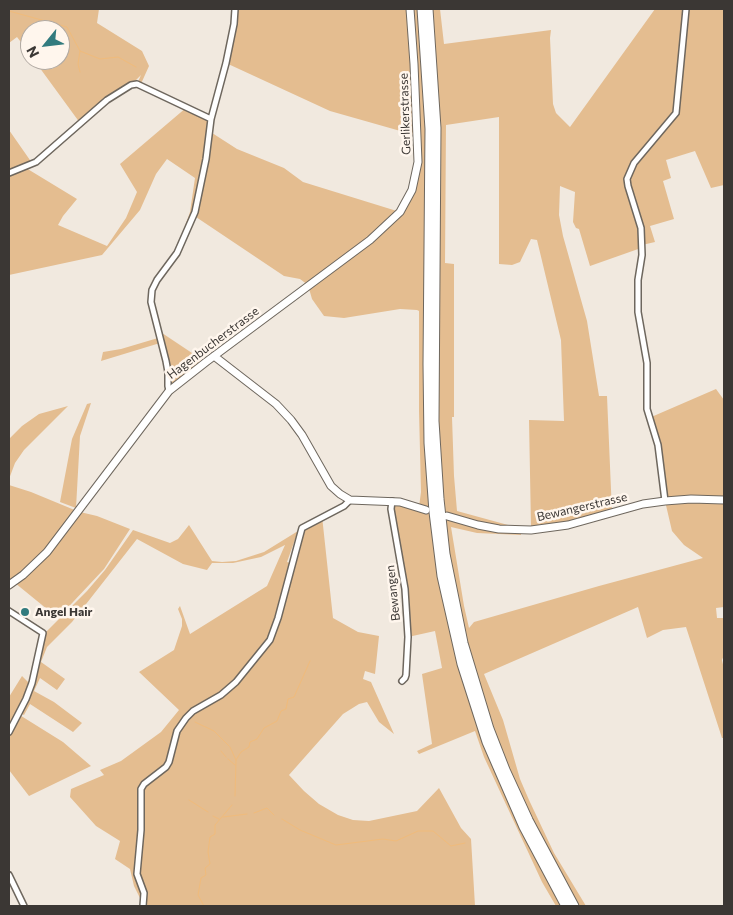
<!DOCTYPE html>
<style>
body{margin:0}
#map{position:relative;width:733px;height:915px;overflow:hidden;background:#f1e9df;font-family:Commissioner,sans-serif}
canvas{display:block}
.frame{position:absolute;inset:0;border:10px solid #3b3734;pointer-events:none}
.north{position:absolute;left:20px;top:20px;width:50px;height:50px;box-sizing:border-box;background:#fff6ed;border:1px solid #b1aaa3;border-radius:50%;rotate:241deg;font-size:14px;font-weight:700;line-height:20px;text-align:center;color:#3b3734}
.north::after{content:'';display:block;margin:auto;width:18px;height:22px;background:#327b7e;clip-path:polygon(50% 0,100% 100%,50% 72%,0 100%)}
</style>
<div id="map">
<canvas width="733" height="915"></canvas>
<div class="frame"></div>
<div class="north">N</div>
</div>
<script>
const g = document.querySelector('canvas').getContext('2d');
g.lineJoin = 'round';
function fillPath(path, color) {
  g.fillStyle = color;
  g.fill(path, 'evenodd');
}
function poly(rows) {
  const path = new Path2D();
  for (const r of rows) {
    path.moveTo(r[0], r[1]);
    for (let i = 2; i < r.length; i += 2) path.lineTo(r[i], r[i + 1]);
  }
  return path;
}
function strokePath(path, color, width, dash) {
  g.strokeStyle = color;
  g.lineWidth = width;
  g.lineCap = dash ? 'butt' : 'round';
  g.setLineDash(dash || []);
  g.stroke(path);
}
function drawText(font, color, halo, rows, align = 'center') {
  g.font = font + ' Commissioner,sans-serif';
  g.lineWidth = 5;
  g.setLineDash([]);
  g.textBaseline = 'middle';
  g.strokeStyle = halo;
  g.fillStyle = color;
  for (const [text, x, y, turn = 0] of rows) {
    g.save();
    g.translate(x, y);
    g.rotate((+turn || 0) * Math.PI / 180);
    g.textAlign = isNaN(turn) ? turn : align;
    if (halo) g.strokeText(text, 0, 0);
    g.fillText(text, 0, 0);
    g.restore();
  }
}
fillPath(poly([
 [9,9,99,9,97,23,142,51,149,66,140,86,137,84,141,75,132,84,122,87,106,99,80,123,34,60,60,60,60,30,30,30,30,54,17,37,9,43],
 [235,9,440,9,444,44,551,30,550,38,553,104,556,113,570,127,655,9,724,9,724,185,711,188,695,151,666,160,671,178,663,181,674,219,650,226,655,242,642,245,641,248,590,266,579,229,576,228,573,222,575,192,560,186,559,215,563,236,587,321,599,396,607,396,612,513,521,531,521,535,477,533,451,527,464,606,469,628,474,622,599,586,703,558,684,545,672,531,665,501,658,445,649,418,716,389,724,400,724,607,716,608,717,618,724,618,724,655,722,660,724,669,724,738,722,738,686,627,663,630,647,638,638,607,484,674,503,720,520,779,529,800,554,853,586,906,556,906,542,882,484,757,475,731,419,754,417,751,432,744,422,674,442,668,435,631,408,637,405,589,392,501,419,507,421,492,419,411,419,311,417,310,400,309,344,318,324,316,312,299,308,285,300,279,284,276,193,215,193,212,178,246,190,212,195,178,167,159,156,174,140,210,102,255,9,275,9,174,26,168,77,199,63,216,58,225,107,246,126,218,137,192,120,164,187,107,211,119,209,131,237,149,284,168,303,182,400,212,412,190,418,136,330,111,226,63],
 [499,117,499,264,512,265,520,262,531,239,537,240,561,340,564,421,529,420,531,527,508,525,457,511,454,476,452,417,454,417,454,264,445,263,446,125],
 [9,130,32,163,9,173],
 [159,331,204,361,172,386,169,386],
 [158,338,160,343,101,361,103,352,121,349],
 [91,403,80,436,76,508,60,502,72,439,87,404],
 [68,406,24,450,15,463,9,479,9,439,22,426,39,414],
 [9,485,31,492,77,511,34,562,9,581],
 [80,512,97,516,130,529,104,569,58,618,15,583],
 [322,516,333,618,358,632,379,636,375,674,365,671,363,679,371,682,394,734,379,722,367,702,359,704,343,714,289,775,304,791,319,804,338,815,353,820,369,821,417,811,439,788,461,828,471,839,475,906,143,906,143,904,134,886,130,869,115,859,120,841,96,826,70,797,71,789,104,775,100,770,121,761,161,732,179,710,139,672,174,650,182,626,182,619,178,609,180,606,190,634,267,586,285,545,261,557,233,563,212,563,207,570,183,564,137,539,72,622,47,647,41,662,65,679,57,690,40,678,34,691,54,702,82,723,73,732,30,704,24,715,20,713,26,700,45,633,87,591,105,570,133,530,170,543,178,539,189,525,212,561,222,562,236,561,264,552,298,531,287,562,290,563,302,528],
 [22,676,30,684,18,714,63,742,91,766,29,796,9,770,9,697]
]), '#e4bd90');
strokePath(poly([
 [9,11,67,27,80,51,100,59,118,57,136,67],
 [80,51,78,64,80,72],
 [195,722,214,731,229,746],
 [230,747,236,760],
 [221,751,226,757],
 [228,759,235,765],
 [235,796,236,760,241,752,249,747,250,742,257,739,264,728,277,721,281,711,286,709,288,699,294,697,310,661],
 [189,800,208,812],
 [254,813,267,808,274,815],
 [213,816,219,819],
 [223,817,247,814],
 [282,819,300,830,336,845,383,839,396,841,418,831,433,831,451,846,465,843],
 [204,906,198,895,201,878,206,875,205,868,210,864,208,852,210,837,215,834,215,825,232,805]
]), '#f0bb7b', 1);
const street = poly([
 [9,173,36,162,107,100,131,85,137,84,211,119],
 [169,391,168,386,168,372,166,361,151,302,152,290,157,280,177,253,195,212,206,159,211,119,226,63,234,24,235,9],
 [392,501,391,509,405,589,408,637,406,675,405,678,402,681],
 [665,501,658,445,647,409,647,363,638,312,638,280,642,255,641,228,628,186,627,179,634,163,676,113,686,9],
 [9,611,43,633,32,683,26,699,9,732],
 [9,875,24,906],
 [143,906,144,893,137,874,141,830,141,789,144,784,166,767,169,762,177,731,186,718,193,711,221,695,236,682,270,640,278,618,302,528,344,506,350,500]
]);
const secondary = poly([
 [214,356,276,404,291,420,302,435,331,486,340,494,350,500,400,502,426,510],
 [447,516,478,525,499,529,531,530,568,525,643,504,665,501,691,499,724,500],
 [9,585,23,575,47,552,169,391,206,362,370,240,400,212,412,190,418,162,414,64,410,9]
]);
const highway = poly([
 [422,9,430,129,428,364,429,443,434,512,442,576,462,664,487,742,524,827,566,906],
 [428,9,436,128,434,421,439,499,445,554,463,643,489,729,505,770,528,820,574,906]
]);
strokePath(street, '#6e675e', 8);
strokePath(secondary, '#6e675e', 9);
strokePath(highway, '#6e675e', 11);
strokePath(street, '#fff', 5);
strokePath(secondary, '#fff', 7);
strokePath(highway, '#fff', 9);
for (const [x, y, r, color] of [
 [25,612,5,"#327b7e"]
]) {
  const dot = new Path2D();
  dot.arc(x, y, r, 0, 2 * Math.PI);
  g.fillStyle = color;
  g.fill(dot);
  strokePath(dot, '#fff6ed', 2);
}
drawText('12px', '#3b3734', '#fff6ed', [
 ["Gerlikerstrasse",405,114,-92],
 ["Hagenbucherstrasse",213,343,-37],
 ["Bewangerstrasse",582,507,-13],
 ["Bewangen",393,593,-96]
]);
drawText('bold 12px', '#3b3734', '#fff6ed', [
 ["Angel Hair",35,612]
], 'left');
</script>
